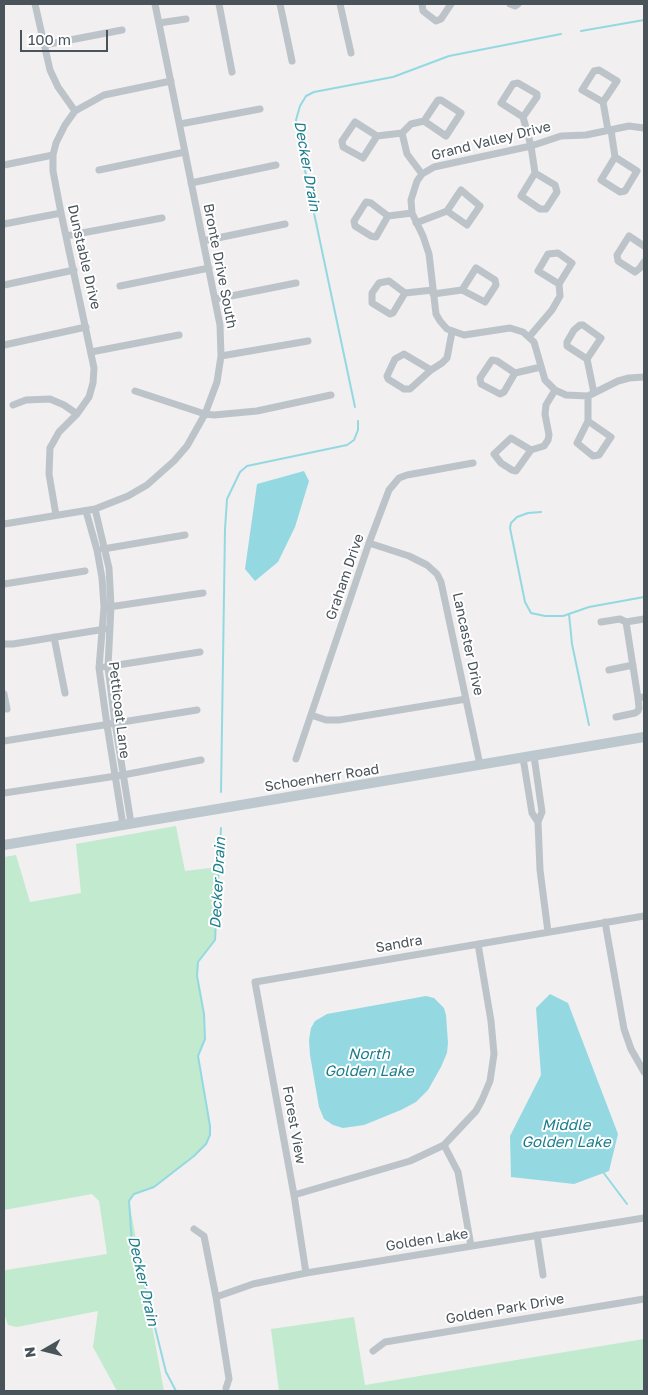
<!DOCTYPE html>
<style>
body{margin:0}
#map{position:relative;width:648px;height:1395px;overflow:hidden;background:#f1efef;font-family:"Golos Text",sans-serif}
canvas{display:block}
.frame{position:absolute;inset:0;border:5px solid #49535a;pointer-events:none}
.north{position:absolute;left:20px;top:1325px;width:50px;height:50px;-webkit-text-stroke:4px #fff;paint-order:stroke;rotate:262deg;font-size:14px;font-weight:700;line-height:20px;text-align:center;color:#49535a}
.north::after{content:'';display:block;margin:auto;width:18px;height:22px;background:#49535a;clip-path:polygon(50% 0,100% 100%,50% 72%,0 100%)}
.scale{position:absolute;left:20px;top:30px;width:88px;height:22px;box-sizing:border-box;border:2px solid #49535a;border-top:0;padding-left:6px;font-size:15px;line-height:18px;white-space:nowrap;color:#49535a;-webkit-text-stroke:4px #fff;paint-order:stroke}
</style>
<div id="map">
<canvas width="648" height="1395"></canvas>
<div class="frame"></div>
<div class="north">N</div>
<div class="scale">100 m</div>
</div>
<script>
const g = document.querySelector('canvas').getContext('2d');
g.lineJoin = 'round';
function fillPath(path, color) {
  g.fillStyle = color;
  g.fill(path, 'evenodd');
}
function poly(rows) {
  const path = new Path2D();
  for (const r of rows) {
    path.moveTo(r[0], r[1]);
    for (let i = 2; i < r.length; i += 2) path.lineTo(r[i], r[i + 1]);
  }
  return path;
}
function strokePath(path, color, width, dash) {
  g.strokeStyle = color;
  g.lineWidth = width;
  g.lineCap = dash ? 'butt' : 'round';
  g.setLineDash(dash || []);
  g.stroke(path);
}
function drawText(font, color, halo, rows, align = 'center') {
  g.font = font + ' "Golos Text",sans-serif';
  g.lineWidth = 4;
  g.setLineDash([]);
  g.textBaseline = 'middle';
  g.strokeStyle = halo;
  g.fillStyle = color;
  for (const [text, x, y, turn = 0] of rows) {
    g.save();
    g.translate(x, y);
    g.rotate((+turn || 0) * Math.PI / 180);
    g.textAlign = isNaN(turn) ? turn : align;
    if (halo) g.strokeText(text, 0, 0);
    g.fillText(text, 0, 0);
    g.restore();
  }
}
fillPath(poly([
 [176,826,185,871,219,867,215,940,198,962,197,976,204,1014,205,1039,198,1056,210,1126,210,1135,206,1144,194,1156,154,1187,134,1194,129,1201,164,1391,117,1391,93,1347,98,1311,17,1327,8,1325,4,1313,4,1272,6,1270,107,1254,99,1201,92,1194,4,1210,4,857,16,855,30,902,81,893,76,844],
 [354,1317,365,1385,644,1339,644,1391,279,1391,271,1329]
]), '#c2eace');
fillPath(poly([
 [304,471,309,481,295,527,278,562,255,581,245,569,257,484],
 [550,994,568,1003,618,1134,609,1171,574,1184,511,1177,510,1136,541,1075,536,1008],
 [426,996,434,998,444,1008,446,1015,448,1043,447,1053,441,1067,428,1090,416,1102,401,1110,364,1125,343,1128,333,1125,324,1119,319,1107,310,1055,309,1040,311,1028,315,1021,327,1014]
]), '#94d9e2');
strokePath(poly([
 [581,31,644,20],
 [355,407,299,142,296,120,300,106,306,96,314,92,393,77,449,56,561,34],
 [541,512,528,513,517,517,511,523,510,528,525,602,531,613,545,616,563,616,589,607,644,597],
 [569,614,572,644,589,725],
 [221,792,225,529,227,499,240,472,247,466,347,445,354,440,358,430,358,421],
 [603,1172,627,1204],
 [176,1391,166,1372,144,1283,132,1244,129,1201,134,1194,154,1187,194,1156,206,1144,210,1135,210,1126,198,1056,205,1039,204,1014,197,976,198,962,215,940,221,828]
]), '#94d9e2', 2);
strokePath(poly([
 [35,4,50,70,58,87,75,111,65,125,56,143,53,155,53,171,61,213,94,368,93,383,89,397,77,414,59,432,50,448,49,474,56,515],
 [219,4,232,72],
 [280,4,292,61],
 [340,4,351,53],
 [422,4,423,11,436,21,441,19,451,4],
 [510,4,515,6,518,4],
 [159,23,186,19],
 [44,45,122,30],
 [603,102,617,81,599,70,594,71,582,90,603,102,608,130],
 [75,111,104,95,171,81],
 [523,117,537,97,537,94,518,83,513,84,501,103,523,117,531,146,535,173],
 [180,124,260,109],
 [644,128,629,126,586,135,561,136,531,146,434,167,422,174,417,181,411,200,412,213,423,236,429,254,436,314,440,321,447,329,464,335,510,328,523,332,534,342,545,380,555,390,566,395,588,396,618,381,629,378,644,377],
 [611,130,615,157,601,180,620,192,625,191,637,171,615,157],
 [377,136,363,158,343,147,342,141,355,122,377,136,402,133],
 [4,165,53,155],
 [99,170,185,152],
 [535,173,555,185,557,192,546,209,540,209,521,196,535,173],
 [422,174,407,154,402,133,411,124,424,121,446,136,461,113,441,100,438,100,424,121],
 [191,183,276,165],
 [388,216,376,237,371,236,355,226,354,221,366,202,371,203,388,216,412,213],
 [416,223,447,211,461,190,480,206,467,225,447,211],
 [4,224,61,213],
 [66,236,162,218],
 [203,241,285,224],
 [644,246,629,236,617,255,618,261,635,272,640,268,644,262],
 [4,285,74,270],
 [120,286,209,268],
 [405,293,393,313,390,314,372,303,372,293,379,283,389,281,405,293,433,290],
 [433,294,462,290,476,268,495,280,496,285,485,302,462,290],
 [216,299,296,283],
 [529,337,552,310,560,296,559,284,538,271,548,254,558,253,572,263,559,284],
 [4,345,86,327],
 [91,352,179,335],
 [221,356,308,341],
 [587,359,601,338,583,325,580,325,574,330,567,342,567,346,587,359,594,393],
 [431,370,410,389,404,389,388,379,387,376,395,359,404,354,431,370,442,363,447,358,452,332],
 [515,373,504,392,500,394,481,384,480,378,492,360,497,361,515,373,541,367],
 [135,391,205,414,214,415,257,411,331,395],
 [13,405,26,400,50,399,64,405,77,414],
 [588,421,611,437,599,455,593,456,577,443,588,421,588,396],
 [531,450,516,471,512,470,501,463,494,454,511,438,531,450,544,446,548,440,549,435,545,414,546,405,555,390],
 [95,509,109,568,111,606,108,667,115,723,131,823],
 [86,511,97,550,102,578,104,607,99,668,107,725,123,825],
 [4,524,95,509,128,496,147,485,174,461,187,446,205,414,217,382,221,356,220,325,155,4],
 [369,543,409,556,427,565,437,574,441,582,480,765],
 [103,549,185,535],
 [4,584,85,571],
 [109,607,203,593],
 [644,619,626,622,638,698,644,697],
 [601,622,620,619,626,622],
 [54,637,65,693],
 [4,644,13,644,105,629],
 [105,667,200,652],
 [609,670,633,665],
 [4,694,7,709],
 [311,715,326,720,339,720,466,699],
 [616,717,635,713,638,711,639,708,638,698],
 [4,741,197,710],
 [523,758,532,813,538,822,542,812,534,756],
 [296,759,369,543,389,490,399,478,407,475,473,463],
 [4,793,123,775,201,760],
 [538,822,540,870,548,932],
 [605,922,624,1029,631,1049,644,1072],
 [444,1145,458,1172,471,1246],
 [294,1195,410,1161,425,1154,444,1145,476,1111,482,1100,490,1081,494,1054,491,1021,478,944],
 [194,1229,204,1236,216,1297,229,1379,226,1388],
 [537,1235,543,1275],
 [306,1273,294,1195,255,982,644,916],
 [216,1297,253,1284,306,1273,644,1218],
 [373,1351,385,1342,644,1299]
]), '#bcc4ca', 7);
strokePath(poly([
 [4,845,644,737]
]), '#bcc7ce', 10);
drawText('14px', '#49535a', '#fff', [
 ["Grand Valley Drive",491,141,-14],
 ["Dunstable Drive",84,257,77],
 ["Bronte Drive South",220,266,79],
 ["Graham Drive",345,577,-71],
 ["Lancaster Drive",468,644,78],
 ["Petticoat Lane",119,710,83],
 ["Schoenherr Road",322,778,-9],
 ["Sandra",399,944,-10],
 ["Forest View",294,1125,80],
 ["Golden Lake",427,1240,-9],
 ["Golden Park Drive",505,1309,-10]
]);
drawText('italic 15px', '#1b7e8c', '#fff', [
 ["Decker Drain",307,166,80],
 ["Decker Drain",218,883,-87],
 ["North",369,1054],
 ["Golden Lake",369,1071],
 ["Middle",566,1125],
 ["Golden Lake",566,1142],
 ["Decker Drain",143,1281,77]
]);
</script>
